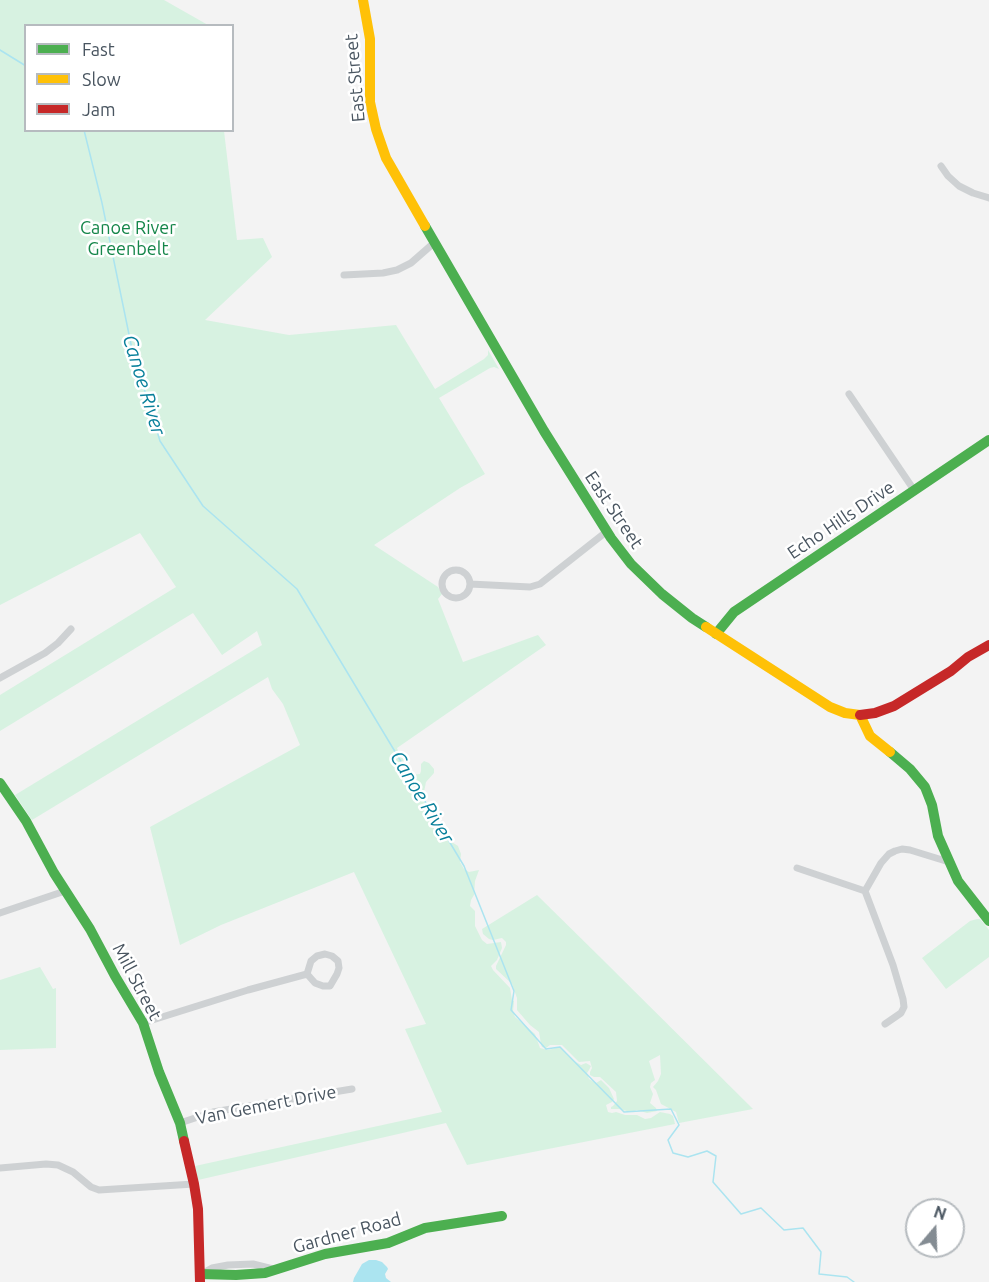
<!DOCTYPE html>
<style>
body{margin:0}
#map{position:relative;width:989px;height:1282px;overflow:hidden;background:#f3f3f3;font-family:Ubuntu,sans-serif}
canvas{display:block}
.legend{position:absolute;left:24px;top:24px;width:210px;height:108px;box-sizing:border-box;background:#fff;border:2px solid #b6bbbf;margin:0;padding:8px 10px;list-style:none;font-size:18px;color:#495560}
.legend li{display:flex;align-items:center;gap:12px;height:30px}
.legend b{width:30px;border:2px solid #b6bbbf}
.north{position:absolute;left:905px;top:1198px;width:60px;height:60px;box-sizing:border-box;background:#fff;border:2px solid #b6bbbf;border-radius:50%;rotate:19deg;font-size:16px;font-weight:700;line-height:24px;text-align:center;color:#495560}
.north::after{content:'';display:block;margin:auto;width:21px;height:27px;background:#848c93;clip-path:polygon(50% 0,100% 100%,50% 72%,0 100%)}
</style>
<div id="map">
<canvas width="989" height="1282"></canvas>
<ul class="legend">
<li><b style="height:8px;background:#4caf50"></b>Fast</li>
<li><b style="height:8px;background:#ffc107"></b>Slow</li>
<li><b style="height:8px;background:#c62828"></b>Jam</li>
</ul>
<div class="north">N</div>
</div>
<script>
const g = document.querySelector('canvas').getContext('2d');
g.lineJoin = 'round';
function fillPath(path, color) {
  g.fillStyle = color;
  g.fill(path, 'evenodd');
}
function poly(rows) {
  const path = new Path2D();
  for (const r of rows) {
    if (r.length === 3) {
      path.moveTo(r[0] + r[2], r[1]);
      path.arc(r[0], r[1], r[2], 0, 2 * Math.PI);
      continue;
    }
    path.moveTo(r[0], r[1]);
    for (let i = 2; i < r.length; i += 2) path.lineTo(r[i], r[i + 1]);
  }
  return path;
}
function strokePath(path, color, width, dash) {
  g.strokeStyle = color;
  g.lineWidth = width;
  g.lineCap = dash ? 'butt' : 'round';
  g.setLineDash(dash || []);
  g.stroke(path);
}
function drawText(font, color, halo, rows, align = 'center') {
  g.font = font + ' Ubuntu,sans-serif';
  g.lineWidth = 5;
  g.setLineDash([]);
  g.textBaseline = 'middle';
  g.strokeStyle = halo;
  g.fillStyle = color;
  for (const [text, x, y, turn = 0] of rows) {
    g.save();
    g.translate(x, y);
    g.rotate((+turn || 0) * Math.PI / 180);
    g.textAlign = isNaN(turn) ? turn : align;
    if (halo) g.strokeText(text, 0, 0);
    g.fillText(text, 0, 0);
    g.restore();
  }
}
fillPath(poly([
 [0,0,164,0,208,25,26,26,26,130,224,131,237,240,263,238,272,257,205,320,289,335,396,325,435,389,484,359,488,355,488,350,499,369,494,367,490,368,439,398,485,474,460,488,374,545,438,587,442,594,438,599,463,662,538,635,546,645,397,748,400,756,405,760,408,771,411,775,420,774,421,771,421,764,424,761,429,763,434,769,434,773,426,782,423,797,426,806,429,812,439,821,442,831,447,839,458,846,461,854,460,862,464,869,469,872,479,870,475,881,474,895,471,900,470,906,475,911,475,926,482,940,487,944,501,942,502,948,497,960,491,966,493,970,510,988,512,1000,514,1001,513,1011,515,1017,535,1034,540,1048,548,1050,560,1047,574,1061,581,1065,586,1063,591,1066,589,1070,587,1073,589,1079,596,1083,601,1080,609,1088,614,1099,612,1102,606,1105,608,1112,612,1113,616,1112,625,1115,637,1115,645,1119,651,1118,660,1112,670,1114,673,1116,675,1124,467,1165,446,1123,198,1180,195,1166,442,1112,405,1029,426,1024,354,872,221,925,180,945,150,827,300,745,283,704,272,689,268,677,32,820,15,795,262,645,257,631,222,655,193,613,0,731,0,695,176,587,140,533,0,605],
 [537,895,602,959,753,1109,679,1123,676,1112,661,1104,656,1090,653,1087,658,1081,661,1074,660,1055,649,1061,655,1080,651,1083,650,1087,653,1094,650,1103,656,1108,657,1111,647,1113,637,1110,631,1112,619,1109,611,1109,611,1107,613,1106,617,1101,616,1092,600,1077,594,1077,590,1075,590,1072,592,1068,590,1061,579,1062,562,1045,550,1045,546,1048,542,1047,541,1044,539,1032,530,1025,517,1010,517,998,512,984,496,969,496,966,506,945,506,942,502,938,493,940,489,939,483,934,482,929],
 [977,919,980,919,989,930,989,957,946,989,922,958,970,921],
 [40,967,53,989,56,988,56,1048,0,1050,0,980]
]), '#d7f2e1');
fillPath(poly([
 [369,1260,376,1260,382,1262,387,1267,388,1269,385,1274,386,1278,391,1282,353,1282,354,1278,362,1264]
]), '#abe4f0');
strokePath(poly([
 [0,50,26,66],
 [84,130,102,203,132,349,160,441,203,506,297,589,464,866,514,991,511,1010,546,1049,560,1047,624,1112,671,1109,679,1125,668,1140,673,1153,688,1157,707,1151,716,1156,713,1182,741,1214,761,1208,784,1230,803,1228,821,1252,819,1274,847,1277,854,1282]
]), '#abe4f0', 1.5);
strokePath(poly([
 [941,166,948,176,959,186,973,193,989,198],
 [344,275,383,273,397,270,411,263,435,242],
 [849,394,914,490],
 [456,584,14],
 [470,584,530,587,540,584,606,532],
 [0,678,45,653,58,643,71,629],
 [797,868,865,891,893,965,903,999,904,1007,901,1013,885,1024],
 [865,891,881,863,889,854,895,851,902,849,910,850,949,862],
 [0,913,65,891],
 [143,1023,248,990,307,974,311,961,317,956,325,954,332,956,338,961,339,968,337,974,330,986,323,986,315,983,307,974],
 [180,1123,213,1112,352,1089],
 [0,1168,46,1164,58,1165,73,1172,91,1187,99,1190,194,1184],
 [205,1272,212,1268,228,1265,253,1264,273,1269]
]), '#ced1d3', 7);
strokePath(poly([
 [425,226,544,431,611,538,631,564,662,594,692,618,706,627],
 [716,634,734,612,989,440],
 [890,752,910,769,925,787,932,805,938,836,958,881,989,921],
 [0,783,26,821,54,873,90,929,115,976,143,1023,159,1072,180,1123,184,1141],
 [200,1274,236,1275,265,1273,325,1254,388,1243,425,1228,502,1216]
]), '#4caf50', 10);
strokePath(poly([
 [363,0,370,39,370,102,376,129,386,158,425,226],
 [706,627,830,707,845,713,860,715,870,736,890,752]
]), '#ffc107', 10);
strokePath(poly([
 [860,715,875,713,894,706,951,671,968,657,989,645],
 [184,1141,194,1184,198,1209,200,1282]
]), '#c62828', 10);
drawText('18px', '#495560', '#fff', [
 ["East Street",355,78,-95],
 ["East Street",614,510,56],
 ["Echo Hills Drive",841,520,-34],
 ["Mill Street",137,982,62],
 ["Van Gemert Drive",266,1105,-11],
 ["Gardner Road",347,1233,-15]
]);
drawText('18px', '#15864a', '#fff', [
 ["Canoe River",128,228],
 ["Greenbelt",128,249]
]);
drawText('italic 20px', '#09809b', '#fff', [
 ["Canoe River",144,385,73],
 ["Canoe River",422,797,59]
]);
</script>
